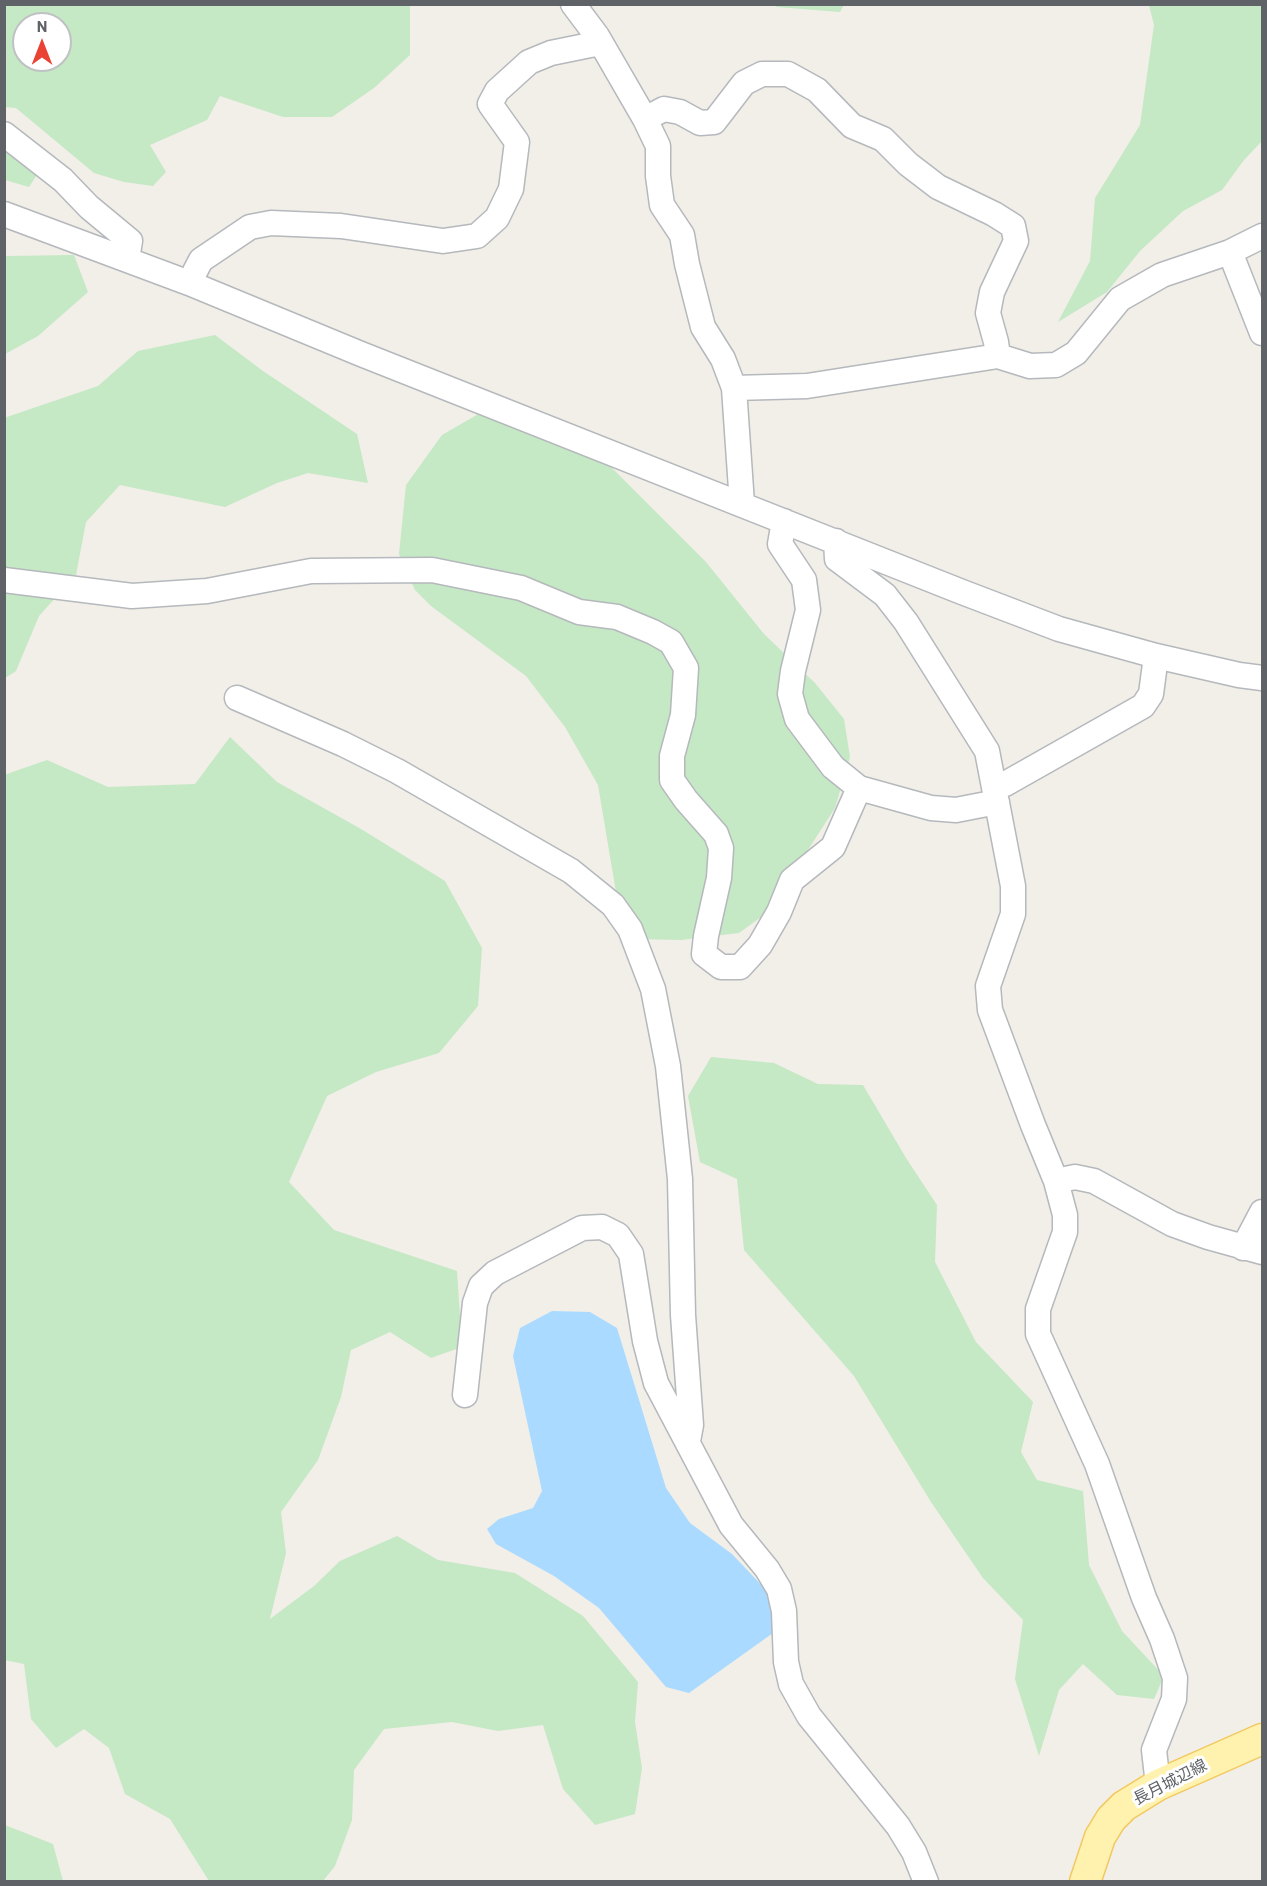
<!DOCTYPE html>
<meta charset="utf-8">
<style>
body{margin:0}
#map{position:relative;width:1267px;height:1886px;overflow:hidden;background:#f1efe8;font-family:Barlow,sans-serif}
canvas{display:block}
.frame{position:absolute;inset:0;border:6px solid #5f6368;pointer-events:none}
.north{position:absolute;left:12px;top:12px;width:60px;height:60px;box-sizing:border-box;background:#fff;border:2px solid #bfc1c3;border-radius:50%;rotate:0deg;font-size:16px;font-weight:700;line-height:24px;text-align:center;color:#5f6368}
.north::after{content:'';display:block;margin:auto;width:21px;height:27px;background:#ea4335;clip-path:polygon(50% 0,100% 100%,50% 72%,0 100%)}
</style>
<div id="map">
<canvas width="1267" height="1886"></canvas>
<div class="frame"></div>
<div class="north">N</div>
</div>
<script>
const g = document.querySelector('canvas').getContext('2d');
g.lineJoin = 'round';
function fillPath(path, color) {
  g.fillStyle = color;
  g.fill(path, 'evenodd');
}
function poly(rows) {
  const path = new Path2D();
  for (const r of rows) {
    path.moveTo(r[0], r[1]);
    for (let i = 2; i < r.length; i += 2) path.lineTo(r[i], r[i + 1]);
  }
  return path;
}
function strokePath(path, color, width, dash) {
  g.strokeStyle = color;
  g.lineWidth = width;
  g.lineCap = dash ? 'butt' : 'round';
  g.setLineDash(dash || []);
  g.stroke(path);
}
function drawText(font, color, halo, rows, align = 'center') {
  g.font = font + ' Barlow,"Noto Sans JP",sans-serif';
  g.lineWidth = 6;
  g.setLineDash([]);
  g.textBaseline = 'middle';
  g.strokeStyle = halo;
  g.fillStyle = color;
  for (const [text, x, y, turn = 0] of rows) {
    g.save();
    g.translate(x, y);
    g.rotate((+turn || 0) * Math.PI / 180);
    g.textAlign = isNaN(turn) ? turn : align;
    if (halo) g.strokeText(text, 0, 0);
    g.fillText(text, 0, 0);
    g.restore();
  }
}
fillPath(poly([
 [4,5,410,5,410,55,374,88,332,117,283,117,220,96,207,120,150,145,166,172,153,186,124,182,94,173,16,108,5,107],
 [24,24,60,24,60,60,24,60],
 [774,5,844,5,840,12,777,7],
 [1149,5,1262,5,1262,141,1244,160,1222,190,1183,211,1140,251,1107,292,1058,322,1090,261,1095,198,1140,125,1154,25],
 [4,148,38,173,29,187,5,180],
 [74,255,88,292,38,336,5,354,5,256],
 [215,335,263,371,357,434,368,483,308,473,277,483,225,507,120,485,86,522,76,575,39,616,16,671,5,678,4,418,98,386,138,351],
 [487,409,573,429,706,562,764,634,815,683,844,719,850,757,835,808,768,912,739,933,681,940,635,939,620,916,598,785,565,727,526,676,431,606,415,590,399,554,406,485,442,435],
 [230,737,277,782,361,829,445,881,482,948,478,1006,439,1053,376,1072,327,1096,289,1182,334,1230,457,1271,462,1347,431,1358,390,1332,351,1350,341,1397,318,1460,281,1512,286,1553,270,1619,314,1586,340,1561,397,1536,438,1560,515,1573,583,1616,638,1682,635,1722,642,1768,635,1814,595,1825,563,1789,543,1725,498,1731,452,1722,384,1729,354,1770,352,1820,335,1866,323,1881,209,1881,170,1819,125,1794,109,1748,84,1729,56,1748,31,1719,24,1664,4,1660,4,775,47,760,108,787,195,784],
 [711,1057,774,1063,818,1084,863,1085,906,1158,937,1205,935,1262,976,1342,1033,1402,1021,1452,1037,1480,1083,1491,1089,1565,1122,1631,1164,1676,1154,1699,1117,1695,1083,1664,1059,1690,1039,1756,1015,1679,1023,1620,983,1578,931,1502,854,1376,744,1250,737,1179,700,1162,688,1096],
 [5,1825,53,1844,63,1881,5,1881]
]), '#c5e8c5');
fillPath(poly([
 [552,1311,590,1312,617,1328,666,1488,690,1523,732,1554,769,1593,773,1633,689,1693,666,1687,599,1608,554,1576,496,1544,487,1529,499,1519,533,1508,542,1491,513,1356,520,1328]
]), '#aadaff');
const minor = poly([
 [573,4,597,36,645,119,658,146,658,176,662,205,682,235,687,264,703,327,723,359,734,388,742,504],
 [645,119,664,109,680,112,700,123,714,122,744,83,762,74,788,74,817,90,852,126,883,139,908,164,938,187,994,214,1013,226,1016,241,992,292,988,313,996,342,998,356],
 [4,134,63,180,89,207,130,241,127,259],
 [4,214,189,283,361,354,962,592,1059,629,1156,656,1239,675,1262,678],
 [1230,252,1262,333],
 [189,283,201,260,250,227,271,223,341,226,443,241,477,236,497,218,511,189,517,142,490,104,497,91,529,62,551,53,600,43],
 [734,388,807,386,998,356,1030,366,1056,365,1076,353,1120,299,1162,275,1230,252,1262,236],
 [784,521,780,544,804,580,808,610,793,671,790,694,797,719,833,767,859,788,931,808,956,810,997,802],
 [836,541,837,559,885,595,906,622,987,751,1013,886,1013,914,988,986,990,1010,1033,1125,1056,1181,1065,1215,1065,1232,1038,1309,1038,1334,1097,1464,1144,1598,1162,1639,1175,1678,1174,1699,1154,1750,1158,1785],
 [4,580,132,596,207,591,311,571,432,570,521,588,579,612,617,617,653,632,671,642,686,668,683,715,672,756,672,780,686,800,716,834,721,848,719,878,706,936,704,954,721,967,740,967,760,945,779,912,792,880,833,847,859,788],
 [237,698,343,744,397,771,571,871,613,905,630,929,653,989,668,1066,680,1179,683,1315,691,1425,688,1441],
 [994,786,1005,784,1143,706,1151,694,1156,656],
 [1056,1181,1075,1177,1094,1181,1172,1224,1208,1237,1262,1252],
 [1243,1248,1262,1212],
 [465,1395,475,1303,481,1286,495,1273,582,1228,602,1227,618,1235,631,1254,645,1341,656,1383,731,1525,767,1569,779,1589,784,1611,786,1662,791,1684,809,1716,898,1826,914,1852,926,1882]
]);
const major = poly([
 [1085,1882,1100,1837,1111,1819,1124,1806,1158,1785,1262,1739]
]);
strokePath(minor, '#b5b8bc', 27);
strokePath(major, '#f2c960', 33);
strokePath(minor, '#fff', 24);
strokePath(major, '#fff2af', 30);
drawText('16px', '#5f6368', '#fff', [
 ["長月城辺線",1170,1782,-27]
]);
</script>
